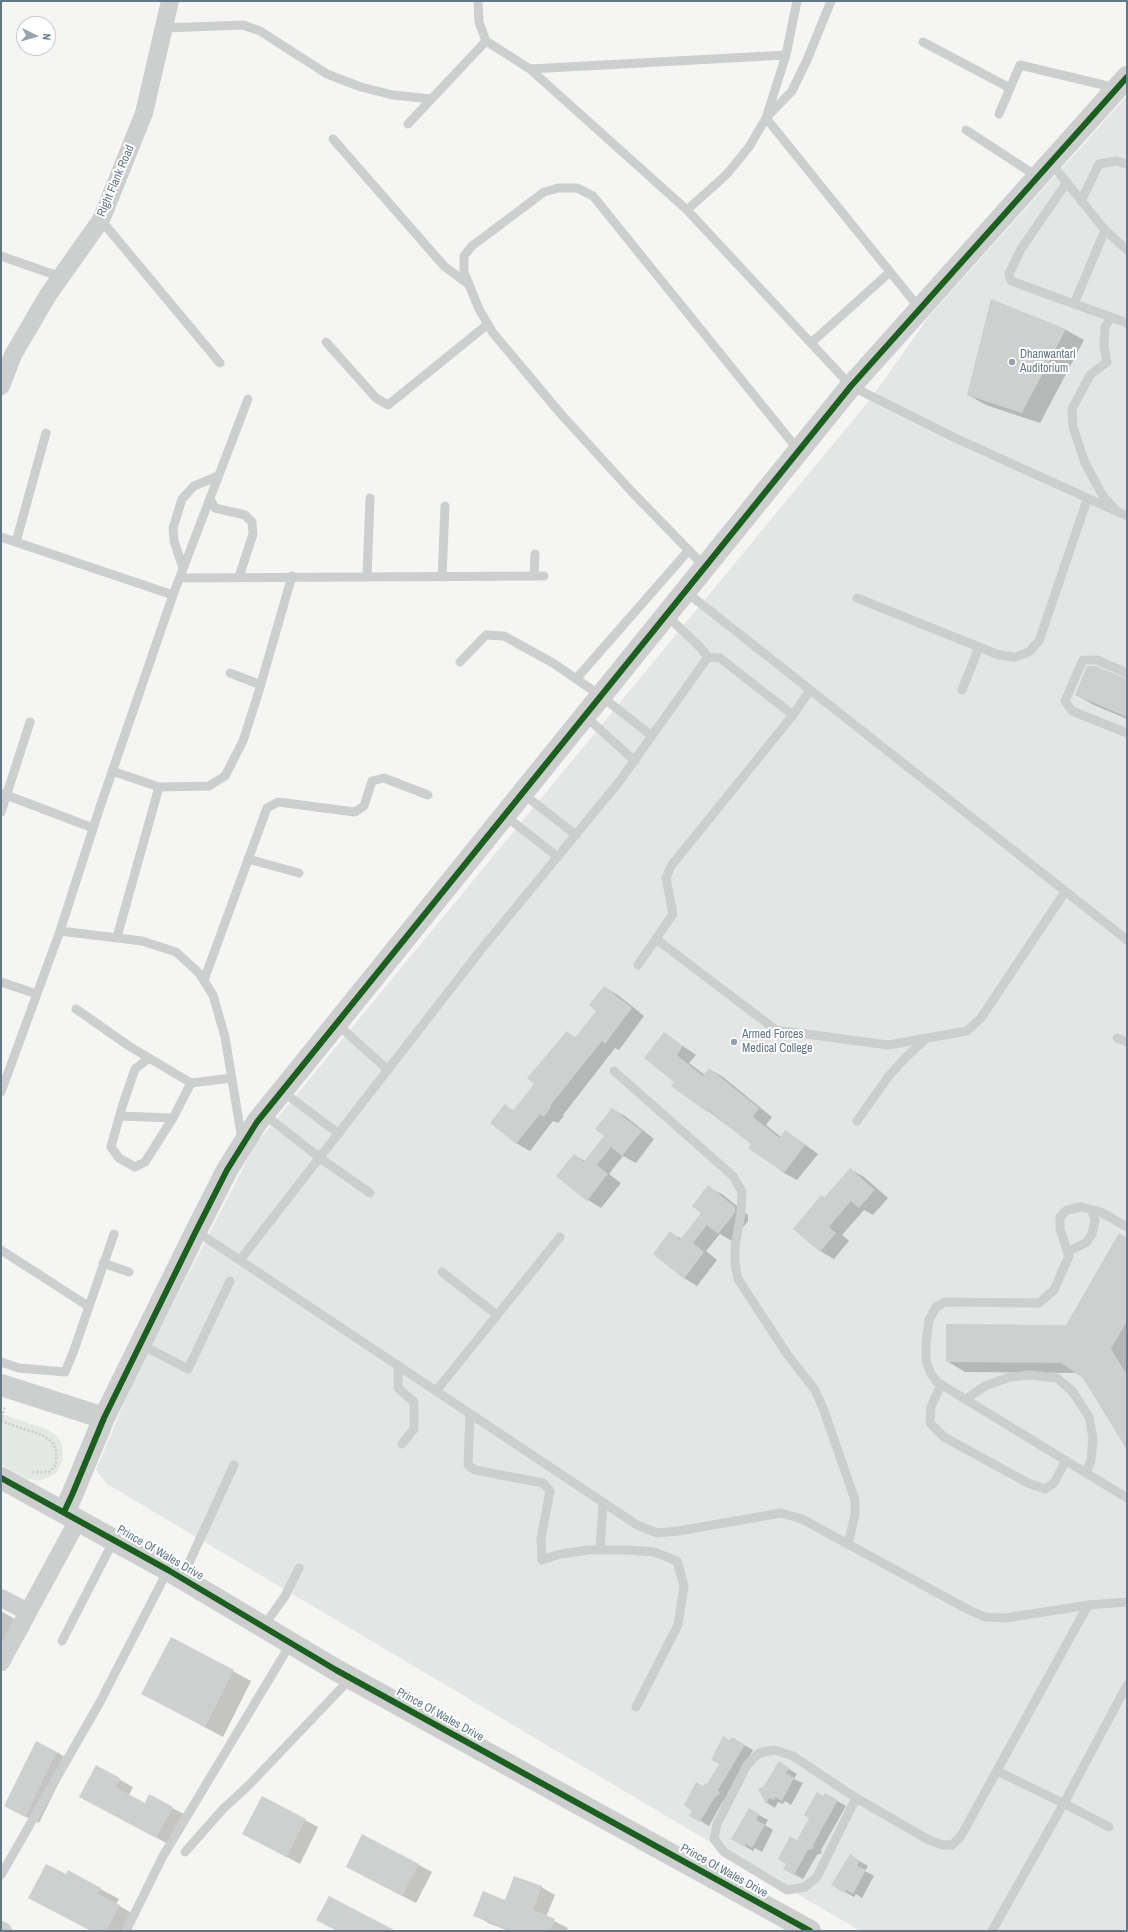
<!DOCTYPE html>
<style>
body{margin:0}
#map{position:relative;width:1128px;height:1932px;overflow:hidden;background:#f5f5f4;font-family:"Archivo Narrow",sans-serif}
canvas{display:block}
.frame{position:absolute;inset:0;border:2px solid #647785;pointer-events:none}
.north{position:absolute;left:16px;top:16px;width:40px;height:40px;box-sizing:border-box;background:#fff;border:1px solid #c1c9ce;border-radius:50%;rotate:95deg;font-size:11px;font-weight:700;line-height:16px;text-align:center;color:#647785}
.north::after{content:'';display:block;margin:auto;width:14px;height:18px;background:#97a3ac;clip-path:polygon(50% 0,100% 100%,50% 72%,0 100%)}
</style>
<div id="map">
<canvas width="1128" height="1932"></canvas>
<div class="frame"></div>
<div class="north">N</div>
</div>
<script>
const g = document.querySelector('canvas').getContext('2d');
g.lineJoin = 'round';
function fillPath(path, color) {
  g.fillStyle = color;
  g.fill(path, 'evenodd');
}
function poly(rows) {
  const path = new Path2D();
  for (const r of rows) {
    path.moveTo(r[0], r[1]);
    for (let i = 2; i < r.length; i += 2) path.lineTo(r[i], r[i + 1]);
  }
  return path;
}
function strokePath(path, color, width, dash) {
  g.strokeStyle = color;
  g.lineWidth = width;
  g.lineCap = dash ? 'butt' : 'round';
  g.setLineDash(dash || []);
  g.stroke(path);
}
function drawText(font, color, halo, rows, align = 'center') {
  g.font = font + ' "Archivo Narrow",sans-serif';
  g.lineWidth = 4;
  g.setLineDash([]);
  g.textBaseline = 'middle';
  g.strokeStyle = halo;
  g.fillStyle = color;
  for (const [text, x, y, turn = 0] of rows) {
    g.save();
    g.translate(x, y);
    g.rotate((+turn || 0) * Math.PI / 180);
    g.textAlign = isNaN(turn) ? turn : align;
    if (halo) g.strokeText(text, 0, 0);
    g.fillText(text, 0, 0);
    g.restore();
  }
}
fillPath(poly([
 [1127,96,1127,1931,860,1931,107,1484,96,1470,135,1377,255,1145,872,397,930,315]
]), '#e4e5e5');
fillPath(poly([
 [1,1414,46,1429,56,1435,62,1444,63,1460,56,1473,47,1478,37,1481,25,1478,1,1464]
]), '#e4e8e2');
fillPath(poly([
 [991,300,1066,330,1084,340,1040,423,986,405,968,395],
 [1127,679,1127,719,1094,705,1076,695],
 [604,987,618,995,644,1016,619,1050,615,1048,563,1115,564,1116,558,1123,553,1121,530,1151,516,1143,505,1106,514,1111,535,1084,567,1033,576,1038,597,1011],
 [664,1033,696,1055,689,1063,705,1075,709,1069,723,1077,772,1117,766,1125,781,1137,786,1131,818,1154,797,1180,784,1173,752,1144,708,1111,675,1082],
 [612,1109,625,1116,654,1139,636,1163,623,1156,609,1174,621,1183,601,1208,588,1200,558,1176,574,1155,585,1161,606,1135],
 [850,1169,864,1177,888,1198,873,1215,864,1210,842,1235,849,1241,834,1259,820,1251,821,1196,825,1198],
 [708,1187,722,1194,748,1215,748,1221,732,1241,720,1234,706,1251,717,1260,697,1286,684,1278,670,1233,682,1239,702,1213],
 [1127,1239,1127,1448,1083,1378,1077,1373,965,1372,947,1361,1067,1326],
 [1,1611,30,1628,5,1671,1,1669],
 [172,1638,251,1681,223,1737,143,1694],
 [732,1738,753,1750,727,1795,728,1799,723,1801,709,1826,691,1815,704,1787,708,1786,720,1764],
 [57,1752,70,1760,39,1823,18,1813],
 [779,1763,797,1774,794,1779,803,1783,791,1805,785,1801,783,1804,778,1802,775,1808,767,1803,760,1790,765,1787],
 [97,1767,133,1787,129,1795,145,1804,172,1808,186,1815,170,1845,94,1804],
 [825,1794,846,1806,821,1850,822,1853,817,1855,803,1879,784,1869,797,1841],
 [749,1810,768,1820,765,1825,773,1830,762,1852,755,1848,753,1851,732,1839],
 [305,1820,318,1827,300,1864,257,1841],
 [363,1835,432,1872,416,1903,360,1874],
 [850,1856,868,1866,865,1871,874,1876,862,1898,856,1894,854,1897,833,1885],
 [68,1872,119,1899,116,1904,137,1916,130,1931,91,1931],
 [541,1887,555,1895,546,1917,568,1928,566,1931,509,1931,488,1923,475,1915]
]), '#0003');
fillPath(poly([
 [991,299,1066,329,1022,413,967,395],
 [1087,666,1096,666,1127,679,1127,717,1075,695],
 [604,986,632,1008,605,1044,602,1041,550,1106,551,1107,544,1117,540,1114,516,1144,490,1123,505,1104,513,1111,534,1084,527,1078,567,1031,575,1038,596,1011,589,1005],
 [664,1032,683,1046,677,1055,703,1076,709,1068,759,1108,753,1117,780,1138,785,1130,805,1145,784,1173,748,1148,751,1144,708,1110,707,1112,671,1086,674,1082,644,1058],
 [612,1108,642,1131,622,1156,611,1147,597,1165,608,1174,587,1201,556,1176,574,1154,584,1162,604,1136,595,1129],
 [850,1168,875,1190,859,1208,851,1201,829,1227,836,1233,820,1252,793,1229,821,1195,824,1198],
 [708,1185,735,1207,735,1213,718,1234,707,1225,693,1243,704,1252,684,1279,653,1254,670,1231,680,1240,701,1213,692,1206],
 [1119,1233,1127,1238,1127,1321,1111,1349,1127,1375,1127,1450,1083,1378,1061,1363,946,1362,946,1324,1066,1325],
 [171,1637,234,1670,205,1727,141,1694],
 [723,1736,729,1740,732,1737,745,1745,718,1790,720,1794,715,1797,700,1822,689,1816,692,1811,684,1805,696,1782,703,1786,705,1783,707,1784,719,1764,711,1760],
 [36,1741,57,1752,25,1817,4,1806],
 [779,1761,789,1768,786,1773,794,1778,782,1801,775,1797,774,1800,769,1798,766,1804,758,1789,764,1786],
 [96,1765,120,1778,116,1787,145,1803,149,1794,173,1807,156,1838,79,1797],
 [817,1792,823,1796,825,1793,838,1800,813,1845,814,1848,808,1850,794,1875,783,1869,786,1864,778,1859,790,1836,797,1840,809,1818,804,1815],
 [262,1796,306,1819,286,1857,242,1834],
 [749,1808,759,1814,756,1820,765,1825,752,1848,746,1844,744,1847,731,1839],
 [362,1834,419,1864,402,1896,346,1867],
 [850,1854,860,1861,857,1866,866,1870,853,1894,846,1890,845,1893,831,1885],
 [46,1864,66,1874,68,1870,101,1888,98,1894,120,1905,106,1931,91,1931,28,1898],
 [514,1876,542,1886,533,1910,555,1919,550,1931,513,1931,473,1916,483,1891,505,1900],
 [329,1896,396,1931,337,1931,316,1920]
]), '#ced0d0');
strokePath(poly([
 [1,1421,42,1435,52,1442,56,1449,56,1465,49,1472,31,1472],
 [1,1421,5,1406]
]), '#cacbcc', 2.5, [2, 2]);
strokePath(poly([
 [478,1,479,22,486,41,530,69,786,55],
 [831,1,807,60,792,91,766,118,920,309],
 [164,28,243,25,260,31,327,74,361,87,393,95,431,99],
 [923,42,1010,88],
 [530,69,687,210,851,386,953,437,1127,516],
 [999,114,1020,65,1116,88],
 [408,124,486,41],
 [966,130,1038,177],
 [333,139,444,266,468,284],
 [1051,163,1105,230,1127,250],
 [1067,182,1021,249,1009,274,1011,281,1127,323],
 [1081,201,1099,164,1116,161,1127,164],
 [687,210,727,174,749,147,766,118,786,55,797,1],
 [101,220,220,363],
 [1,256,61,277],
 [1074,304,1105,230],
 [1111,317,1105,327,1104,346,1107,362,1090,375,1072,409,1073,427,1085,463,1103,496,1116,510],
 [326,342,376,398,388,405,488,324],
 [811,343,890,272],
 [210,499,215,508,245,515,252,522,253,534,239,577],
 [1,537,173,595],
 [16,542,46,433],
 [705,567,632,492,560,413,493,333,479,309,464,272,464,256,472,246,544,192,558,188,577,188,593,196,799,451],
 [183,568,174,541,173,528,182,499,194,486,218,476],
 [534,576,535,554],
 [367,577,370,498],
 [442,577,445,506],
 [180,578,544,576],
 [685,591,1127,940],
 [857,598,999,655,1015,657,1029,652,1039,641,1087,500],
 [666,615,698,645,708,657,720,658,793,715],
 [460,662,486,635,504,636,553,663,601,696,652,736],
 [230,673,261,685],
 [1127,673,1097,660,1083,660,1065,701,1072,711,1127,733],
 [576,679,689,550],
 [962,690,979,647],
 [585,716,635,761],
 [112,771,159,787,117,937],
 [159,787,209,786,225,776,243,741,258,694,292,576],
 [1,793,93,828],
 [522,793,576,835],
 [1,812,30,722],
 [504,815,558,857],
 [248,859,299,873],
 [656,939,776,1030,888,1045,967,1031,981,1018,1065,892],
 [638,965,673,914,666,878,671,866,793,715,810,690],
 [204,980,267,808,278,802,355,812,364,806,372,781,384,778,428,795],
 [1,982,37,994],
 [76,1009,129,1046,191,1083,232,1078],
 [337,1024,388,1070],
 [1117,1038,1127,1042],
 [149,1058,135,1069,122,1107,111,1147,119,1158,135,1167,145,1162,173,1118,191,1083],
 [614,1071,733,1176,742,1192,741,1213,735,1247,735,1264,738,1279,787,1354,815,1390,823,1408,855,1500,855,1515,848,1544],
 [282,1091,339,1134],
 [1,1092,60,931],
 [264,1114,320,1158,370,1193],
 [120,1116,173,1118],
 [857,1121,888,1077,906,1057,927,1038],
 [242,1140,225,1037,213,995,199,973,176,952,142,941,60,931,100,807,173,595,248,399],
 [1127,1227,1101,1212,1081,1207,1067,1210,1060,1217,1060,1229,1069,1256,1054,1290,1039,1303,945,1302,936,1307,929,1320,926,1344,926,1361,931,1374,937,1382,1127,1498],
 [196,1231,637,1525,657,1533,678,1531,781,1513,802,1519,967,1609,985,1617,1006,1618,1088,1605,1127,1602],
 [1,1250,88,1306],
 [1067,1252,1087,1242,1092,1234,1095,1221,1092,1210],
 [240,1260,480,951,619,782,708,657],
 [103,1263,129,1272],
 [442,1272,497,1315],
 [140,1344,188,1369,230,1281],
 [1,1362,19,1368,65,1372,73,1353,114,1234],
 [398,1365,398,1388,414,1402,414,1429,402,1444],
 [941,1384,931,1407,930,1423,944,1437,1028,1483,1045,1489,1054,1483,1066,1460],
 [436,1391,560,1237],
 [966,1399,985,1386,1010,1377,1030,1375,1057,1378,1073,1392,1089,1417,1093,1438,1091,1460,1086,1473],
 [470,1414,468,1465,475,1470,543,1483,550,1491,541,1538,542,1560,560,1554,588,1550,628,1550,654,1552,677,1561,684,1586,678,1625,636,1707],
 [600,1550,603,1503],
 [182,1578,234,1465],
 [263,1627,285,1596,299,1568],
 [62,1641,114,1540],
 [997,1771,1069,1806,1109,1827],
 [856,1798,817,1877,805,1887,787,1890,724,1852,714,1839,717,1824,747,1765,759,1753,774,1750,793,1756,856,1798,929,1840,942,1845,952,1845,961,1836,1088,1605],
 [185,1852,223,1809,249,1785,351,1678],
 [1,1875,100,1702,168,1570],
 [126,1931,163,1856,291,1643],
 [992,1931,1064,1803,1127,1685]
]), '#cdcfcf', 9);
strokePath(poly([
 [1,386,13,355,48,295,101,220,144,113,170,1],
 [1,1598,28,1612],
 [1,1662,78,1520],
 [1,1930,3,1931]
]), '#cdcfcf', 18);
strokePath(poly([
 [1,1385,104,1418],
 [1,1478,168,1570,336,1670,810,1931],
 [64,1512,72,1495,104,1418,196,1231,227,1170,257,1122,851,386,1127,77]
]), '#cdcfcf', 22);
strokePath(poly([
 [1,1478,168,1570,336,1670,810,1931],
 [64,1512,72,1495,104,1418,196,1231,227,1170,257,1122,851,386,1127,77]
]), '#1b5e20', 6);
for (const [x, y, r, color] of [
 [1012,362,4,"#97a3ac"],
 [734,1042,4,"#97a3ac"]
]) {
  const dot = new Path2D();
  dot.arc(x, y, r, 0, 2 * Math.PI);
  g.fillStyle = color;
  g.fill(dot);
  strokePath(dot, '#fff', 1.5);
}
drawText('12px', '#647785', '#fff', [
 ["Right Flank Road",116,181,-67],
 ["Prince Of Wales Drive",160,1553,30],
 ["Prince Of Wales Drive",440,1715,29],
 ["Prince Of Wales Drive",724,1871,29]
]);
drawText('12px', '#647785', '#fff', [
 ["Dhanwantari",1020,355],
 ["Auditorium",1020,369],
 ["Armed Forces",742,1035],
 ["Medical College",742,1049]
], 'left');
</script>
